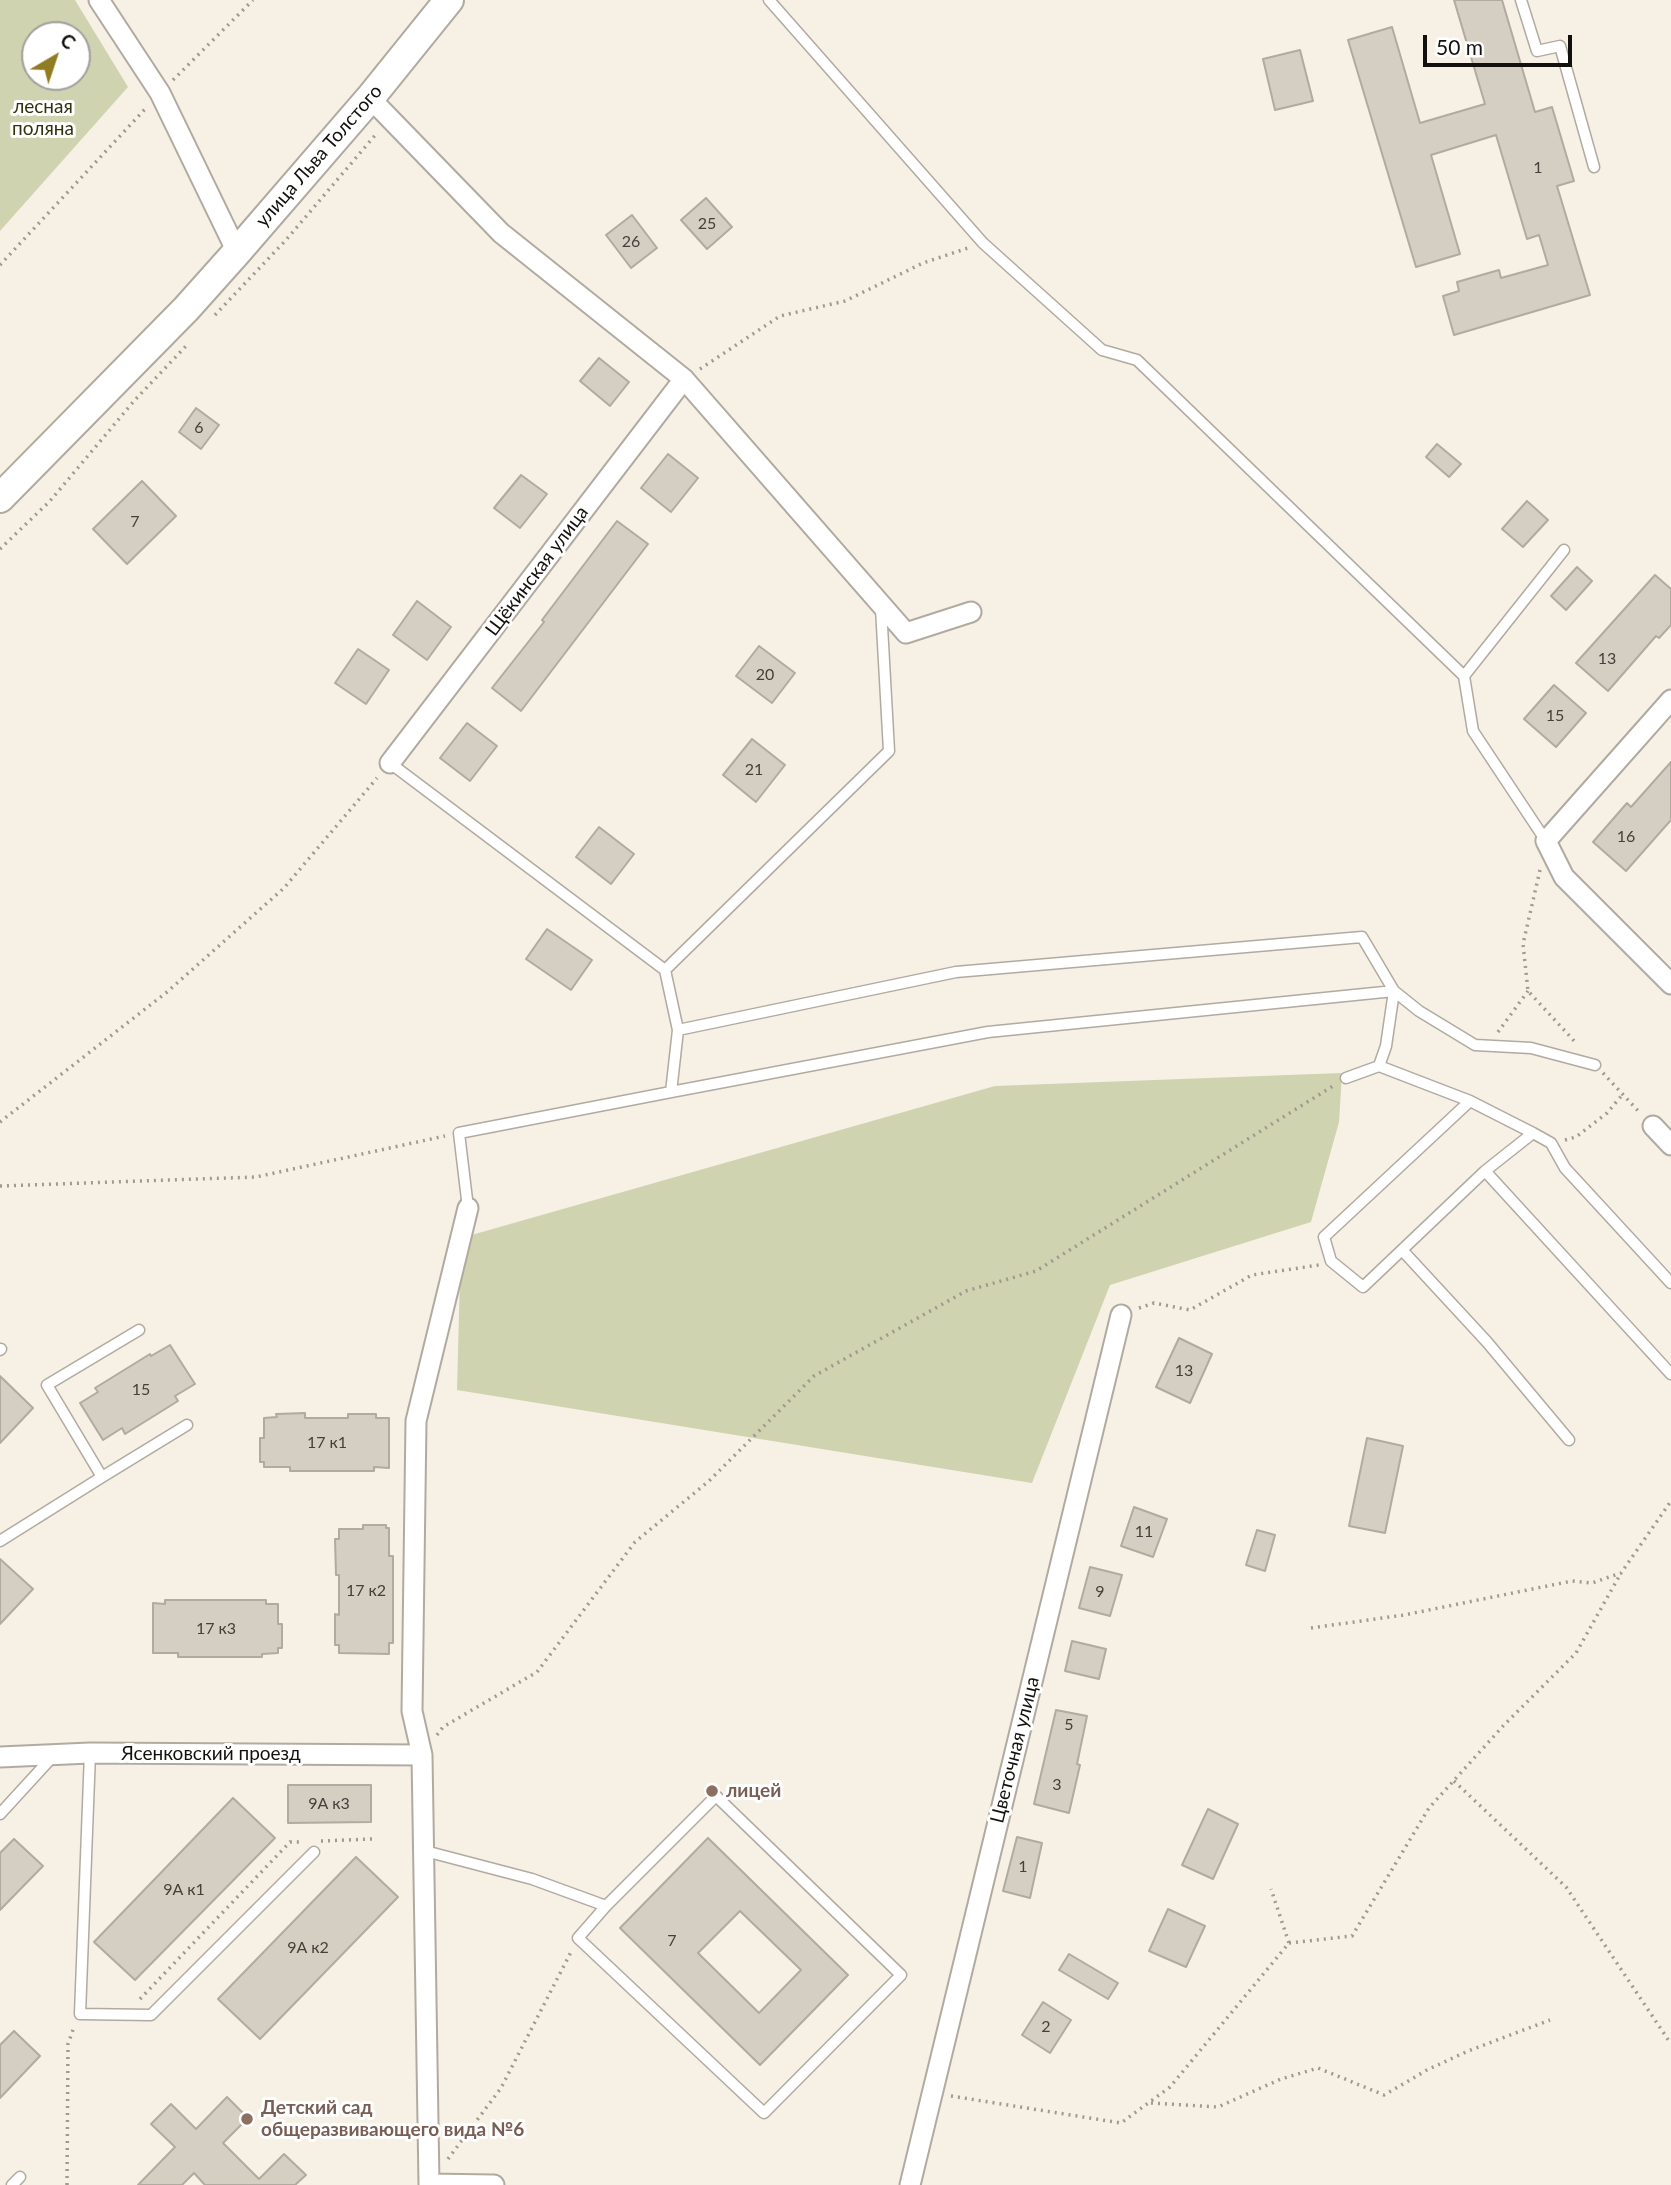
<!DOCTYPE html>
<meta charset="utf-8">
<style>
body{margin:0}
#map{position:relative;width:1671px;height:2185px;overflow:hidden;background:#f7f0e5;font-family:Lato,sans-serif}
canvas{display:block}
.north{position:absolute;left:21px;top:21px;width:70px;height:70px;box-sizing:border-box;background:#fff;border:2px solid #a1a09e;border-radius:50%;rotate:39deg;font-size:19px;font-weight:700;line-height:28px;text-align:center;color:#13110d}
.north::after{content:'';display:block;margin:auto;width:24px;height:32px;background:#927c22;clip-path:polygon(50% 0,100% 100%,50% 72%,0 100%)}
.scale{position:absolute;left:1423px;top:35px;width:149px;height:32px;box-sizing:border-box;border:4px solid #13110d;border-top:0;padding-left:9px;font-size:21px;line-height:24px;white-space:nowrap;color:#13110d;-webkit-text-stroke:5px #fff;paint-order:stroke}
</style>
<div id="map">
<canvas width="1671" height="2185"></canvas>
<div class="north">С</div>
<div class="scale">50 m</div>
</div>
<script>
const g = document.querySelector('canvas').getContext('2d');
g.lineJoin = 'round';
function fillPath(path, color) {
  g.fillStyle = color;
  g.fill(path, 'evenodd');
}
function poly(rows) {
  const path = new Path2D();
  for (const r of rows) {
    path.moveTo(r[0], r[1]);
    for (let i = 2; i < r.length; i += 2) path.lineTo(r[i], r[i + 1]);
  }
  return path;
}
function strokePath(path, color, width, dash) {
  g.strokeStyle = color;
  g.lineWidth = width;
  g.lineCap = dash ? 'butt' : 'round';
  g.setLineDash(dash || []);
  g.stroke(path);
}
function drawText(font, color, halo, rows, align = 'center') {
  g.font = font + ' Lato,sans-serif';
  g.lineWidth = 6;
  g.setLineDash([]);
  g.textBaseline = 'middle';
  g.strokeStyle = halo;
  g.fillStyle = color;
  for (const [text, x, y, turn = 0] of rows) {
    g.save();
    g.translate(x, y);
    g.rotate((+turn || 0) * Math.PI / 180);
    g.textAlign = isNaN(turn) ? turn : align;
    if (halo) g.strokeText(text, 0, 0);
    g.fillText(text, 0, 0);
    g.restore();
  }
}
fillPath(poly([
 [0,0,75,0,128,87,0,231],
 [77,35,77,77,35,77,35,35],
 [1342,1073,1339,1122,1311,1222,1110,1285,1032,1483,457,1390,461,1238,995,1086]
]), '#cfd3af');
const building = poly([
 [1454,0,1502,0,1535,112,1552,107,1574,181,1557,186,1590,295,1454,335,1443,296,1459,291,1457,282,1499,270,1501,278,1548,265,1539,235,1527,239,1496,135,1431,155,1460,254,1416,267,1348,40,1392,27,1420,123,1485,104,1454,0],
 [1300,50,1313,101,1275,110,1263,59,1300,50],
 [706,198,732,227,707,249,681,220,706,198],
 [632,215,657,248,631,268,606,235,632,215],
 [599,358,629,382,610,406,580,381,599,358],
 [196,408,219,425,201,449,179,432,196,408],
 [1437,444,1461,464,1449,477,1426,457,1437,444],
 [668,454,698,478,671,512,641,488,668,454],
 [521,475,547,494,520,528,494,508,521,475],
 [142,481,176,516,127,564,93,529,142,481],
 [1527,501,1548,520,1523,547,1502,529,1527,501],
 [617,521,648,544,521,711,492,688,544,622,542,620,617,521],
 [1577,567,1592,581,1566,610,1551,596,1577,567],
 [1655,575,1671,589,1671,625,1659,638,1656,636,1608,691,1576,663,1655,575],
 [417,601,451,627,427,660,393,635,417,601],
 [759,646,795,673,772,703,736,676,759,646],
 [358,649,389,670,366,704,335,683,358,649],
 [1554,685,1586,713,1556,747,1524,719,1554,685],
 [467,723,497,746,470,781,440,758,467,723],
 [752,739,785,765,756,802,723,775,752,739],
 [1671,762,1671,820,1626,871,1593,842,1627,803,1631,807,1671,762],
 [599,827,634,854,611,884,576,857,599,827],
 [547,929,592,960,571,990,526,959,547,929],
 [1179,1338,1212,1354,1190,1403,1156,1387,1179,1338],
 [170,1345,195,1384,175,1396,178,1401,125,1434,122,1428,103,1440,80,1403,98,1392,95,1388,150,1354,151,1356,170,1345],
 [0,1376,33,1408,0,1443,0,1376],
 [305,1413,305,1418,348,1418,348,1414,376,1414,376,1418,389,1418,389,1468,374,1467,374,1471,290,1471,290,1467,264,1467,264,1462,260,1462,260,1438,264,1438,264,1418,277,1417,276,1414,305,1413],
 [1367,1438,1403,1446,1385,1533,1349,1526,1367,1438],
 [1134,1507,1167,1519,1153,1557,1121,1546,1134,1507],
 [363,1525,386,1525,386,1528,389,1528,389,1556,393,1556,393,1643,389,1643,389,1654,339,1653,339,1645,335,1645,335,1614,339,1615,339,1575,336,1575,335,1539,339,1539,339,1529,363,1529,363,1525],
 [1257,1530,1275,1535,1265,1571,1246,1565,1257,1530],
 [0,1559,33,1589,0,1624,0,1559],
 [1090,1567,1122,1575,1110,1616,1079,1608,1090,1567],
 [165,1600,266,1600,266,1604,278,1604,278,1624,282,1624,282,1648,278,1648,278,1653,262,1654,262,1657,178,1657,178,1653,153,1653,153,1603,165,1604,165,1600],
 [1072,1641,1106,1649,1099,1679,1065,1671,1072,1641],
 [1056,1710,1087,1716,1077,1764,1080,1765,1069,1813,1034,1804,1056,1710],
 [288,1785,371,1785,371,1822,288,1823,288,1785],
 [233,1798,275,1838,135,1980,94,1942,233,1798],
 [1208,1809,1238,1824,1213,1879,1182,1865,1208,1809],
 [1017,1837,1042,1843,1030,1898,1003,1891,1017,1837],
 [708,1838,848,1975,760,2065,620,1928,708,1838],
 [740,1911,801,1970,759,2013,698,1953,740,1911],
 [14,1839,43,1866,0,1910,0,1853,14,1839],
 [356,1857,398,1897,260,2039,218,1999,356,1857],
 [1168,1909,1205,1926,1186,1967,1149,1951,1168,1909],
 [1069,1954,1118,1983,1108,1999,1059,1970,1069,1954],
 [1043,2002,1071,2020,1050,2053,1022,2035,1043,2002],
 [14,2031,40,2056,0,2098,0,2045,14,2031],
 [227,2097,248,2118,223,2143,259,2179,284,2154,306,2175,295,2185,205,2185,194,2173,182,2185,138,2185,175,2147,151,2124,171,2104,196,2129,227,2097]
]);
fillPath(building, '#d5cec3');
strokePath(building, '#b1aaa0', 2);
const service = poly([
 [769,0,983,243,1102,350,1137,360,1464,676,1473,731,1546,841],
 [1521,0,1537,51,1560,46,1594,167],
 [1464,676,1564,550],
 [390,763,665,970],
 [678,1030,665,970,889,751,881,608],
 [1379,1066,1470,1101,1533,1133],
 [1346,1078,1379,1066,1386,1046,1394,991,1419,1011,1475,1045,1531,1048,1595,1065],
 [1470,1101,1324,1237,1331,1261,1363,1287,1485,1171,1533,1133,1551,1143,1565,1168,1671,1283],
 [1485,1171,1671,1374],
 [468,1208,459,1133,671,1092,988,1032,1394,991,1362,937,956,972,678,1030,671,1092],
 [1402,1250,1487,1342,1569,1440],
 [139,1330,47,1385,102,1477,187,1425],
 [0,1350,1,1349],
 [0,1541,102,1477],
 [90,1753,80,2014,151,2015,314,1852],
 [0,1814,54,1755],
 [425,1851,532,1879,606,1906,578,1938,764,2113,901,1975,716,1796,606,1906],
 [12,2185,20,2177]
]);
const minor = poly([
 [99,0,160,93,237,252],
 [370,98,501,233,684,379,906,633,971,612],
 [1671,700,1546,841,1564,877,1671,984],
 [390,763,684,379],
 [1653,1126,1671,1145],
 [468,1208,416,1421,412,1711,422,1755,429,2184,494,2185],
 [0,1757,90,1753,422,1755],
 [910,2185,1121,1315]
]);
const secondary = poly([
 [0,498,186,309,237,252,370,98,449,0]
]);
strokePath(service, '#b1aaa0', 13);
strokePath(minor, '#b1aaa0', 23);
strokePath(secondary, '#b1aaa0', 32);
strokePath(poly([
 [173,80,253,0],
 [0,265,146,108],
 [215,315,286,240,377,133],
 [700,369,780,316,845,301,923,263,968,248],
 [0,549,50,501,134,401,186,346],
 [1540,870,1523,944,1528,991,1577,1044],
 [1498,1032,1528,991],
 [1603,1073,1641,1114],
 [0,1122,167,992,284,888,377,778],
 [1565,1140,1576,1137,1607,1113,1623,1094],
 [0,1186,256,1177,445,1136],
 [1139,1308,1154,1303,1190,1310,1252,1275,1319,1265],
 [1311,1628,1404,1615,1572,1581,1592,1583,1621,1573,1671,1501],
 [437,1735,443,1727,537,1672,635,1542,709,1481,814,1376,966,1291,1036,1271,1333,1086],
 [1454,1781,1566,1887,1671,2044],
 [321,1841,372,1839],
 [1289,1943,1352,1936,1429,1808,1504,1725,1576,1653,1621,1573],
 [140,1999,290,1842,303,1842],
 [951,2096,1121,2123,1170,2087,1289,1943,1271,1889],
 [1151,2103,1218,2107,1281,2079,1318,2068,1384,2095,1427,2070,1468,2051,1550,2020],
 [448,2159,501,2088,571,1952],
 [67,2185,68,2044,74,2027]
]), '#9e9991', 3.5, [2, 5]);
strokePath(service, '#fff', 10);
strokePath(minor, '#fff', 19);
strokePath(secondary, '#fff', 28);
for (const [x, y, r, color] of [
 [712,1791,7,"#8d6e63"],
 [247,2119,7,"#8d6e63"]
]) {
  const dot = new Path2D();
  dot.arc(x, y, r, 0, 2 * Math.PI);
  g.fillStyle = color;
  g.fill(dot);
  strokePath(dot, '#fff', 2.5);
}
drawText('16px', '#44403a', null, [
 ["1",1538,168],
 ["25",707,224],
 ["26",631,242],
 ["6",199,428],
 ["7",135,522],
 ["13",1607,659],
 ["20",765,675],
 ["15",1555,716],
 ["21",754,770],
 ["16",1626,837],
 ["13",1184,1371],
 ["15",141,1390],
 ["17 к1",327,1443],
 ["11",1144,1532],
 ["17 к2",366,1591],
 ["9",1100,1592],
 ["17 к3",216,1629],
 ["5",1069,1725],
 ["3",1057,1785],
 ["9А к3",329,1804],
 ["1",1023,1867],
 ["9А к1",184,1890],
 ["7",672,1941],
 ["9А к2",308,1948],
 ["2",1046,2027]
]);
drawText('19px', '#30320e', '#fff', [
 ["лесная",43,107],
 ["поляна",43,129]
]);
drawText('19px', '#13110d', '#fff', [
 ["улица Льва Толстого",319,156,-49],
 ["Щёкинская улица",537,571,-53],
 ["Цветочная улица",1015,1750,-76],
 ["Ясенковский проезд",211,1754]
]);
drawText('bold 19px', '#785e54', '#fff', [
 ["лицей",726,1791],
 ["Детский сад",261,2108],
 ["общеразвивающего вида №6",261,2130]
], 'left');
</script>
